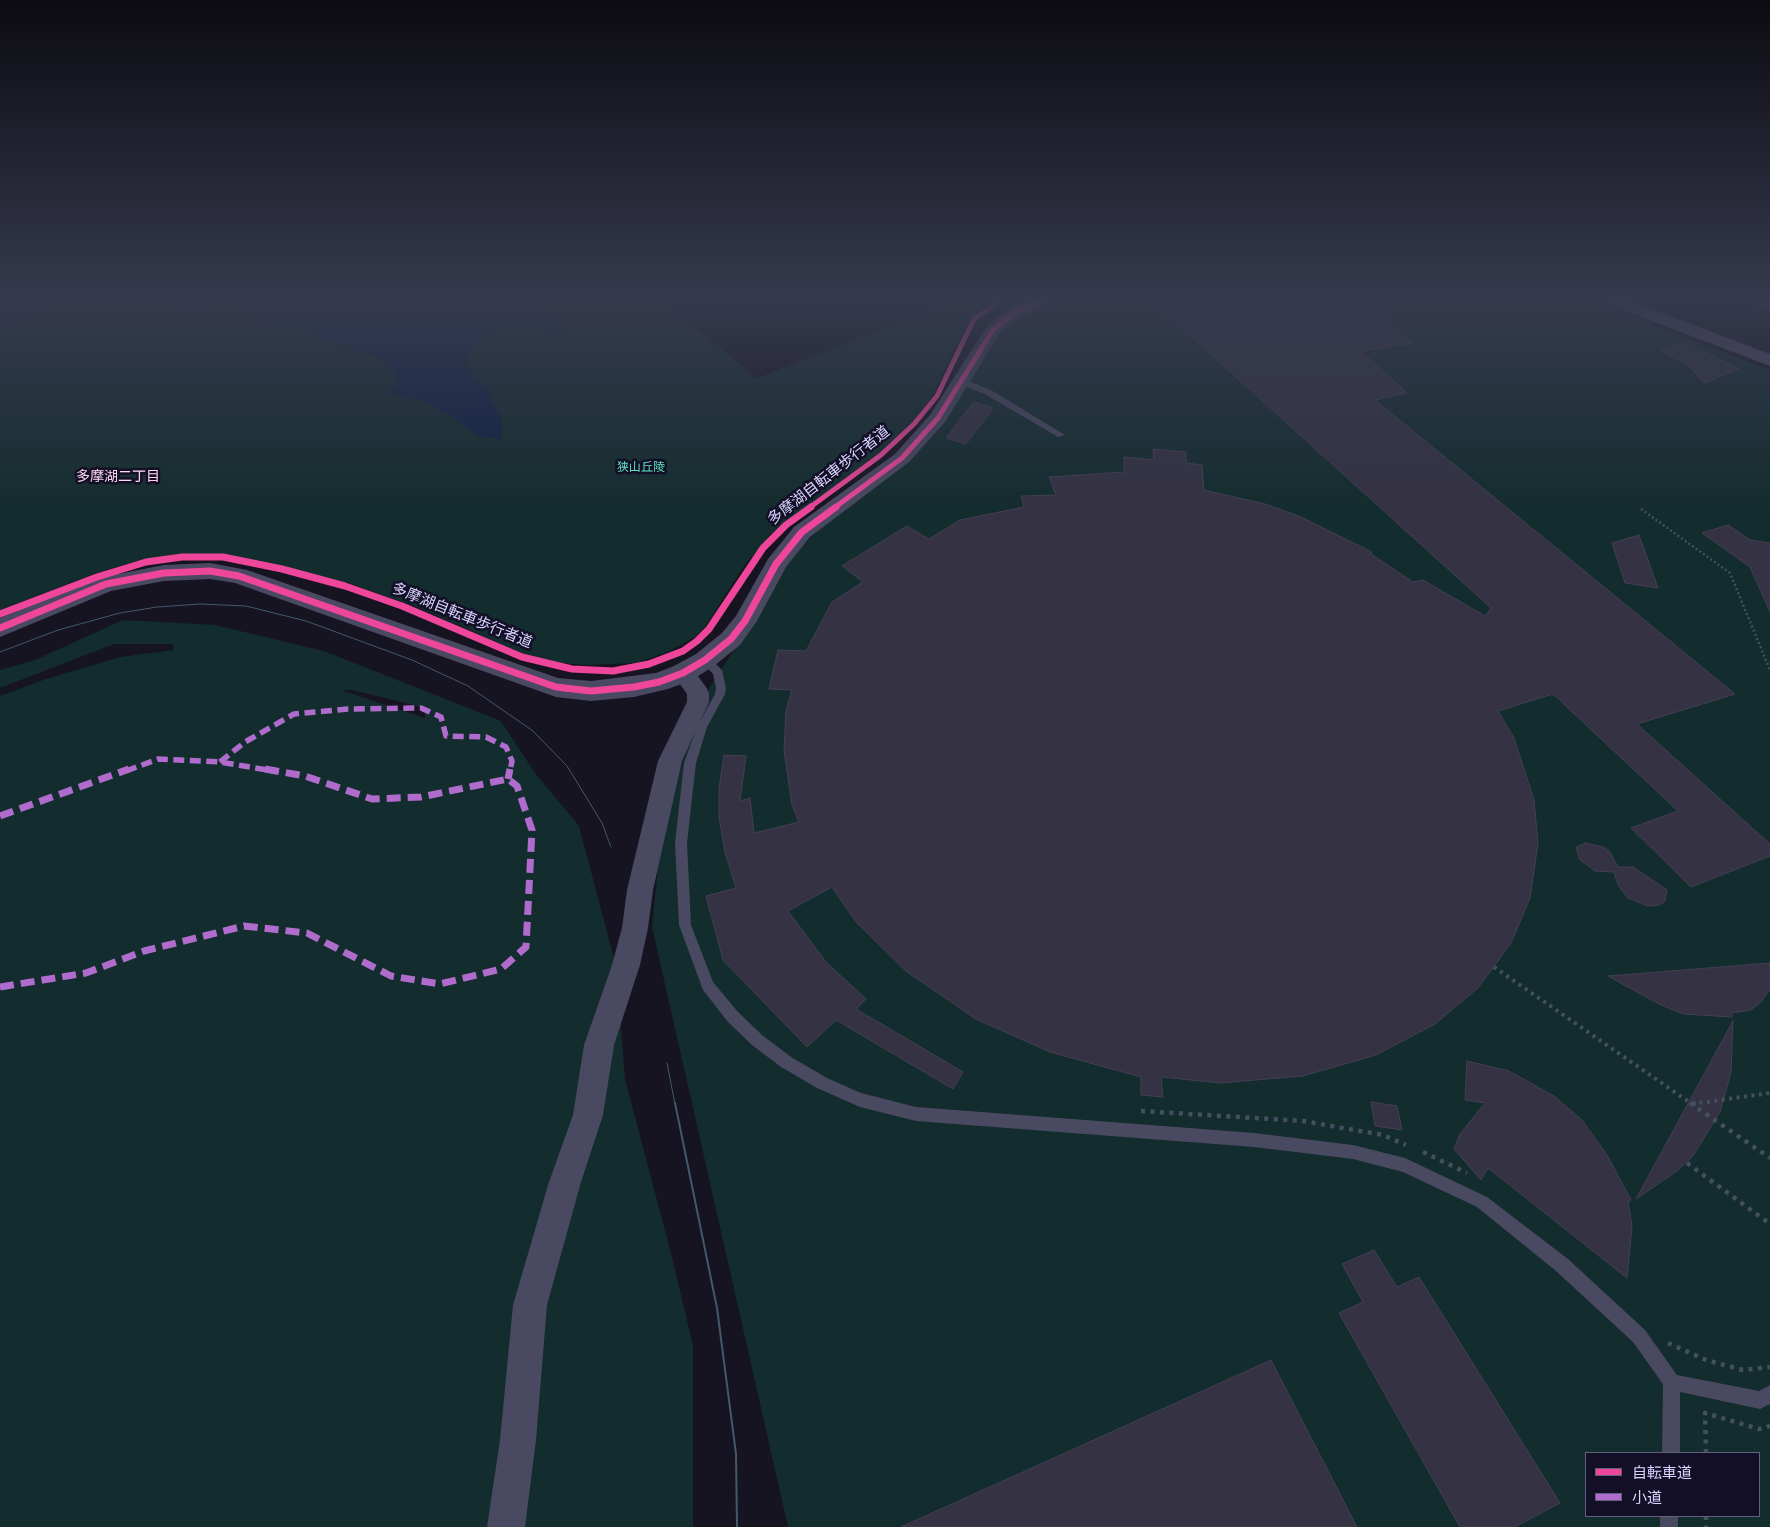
<!DOCTYPE html>
<meta charset="utf-8">
<style>
body{margin:0}
#map{position:relative;width:1770px;height:1527px;overflow:hidden;background:#161421;font-family:"Archivo Narrow","Noto Sans JP",sans-serif}
canvas{display:block}
.legend{position:absolute;left:1585px;top:1452px;width:175px;height:65px;box-sizing:border-box;background:#130f26;border:1px solid #625e7d;margin:0;padding:6px 9px;list-style:none;font-size:15px;color:#d9d4ff}
.legend li{display:flex;align-items:center;gap:10px;height:25px}
.legend b{width:25px;border:1px solid #625e7d}
</style>
<div id="map">
<canvas width="1770" height="1527"></canvas>
<ul class="legend">
<li><b style="height:6px;background:#ed469a"></b>自転車道</li>
<li><b style="height:6px;background:#b06ccc"></b>小道</li>
</ul>
</div>
<script>
const g = document.querySelector('canvas').getContext('2d');
g.lineJoin = 'round';
function fillPath(path, color) {
  g.fillStyle = color;
  g.fill(path, 'evenodd');
}
function poly(rows) {
  const path = new Path2D();
  for (const r of rows) {
    path.moveTo(r[0], r[1]);
    for (let i = 2; i < r.length; i += 2) path.lineTo(r[i], r[i + 1]);
  }
  return path;
}
function strokePath(path, color, width, dash) {
  g.strokeStyle = color;
  g.lineWidth = width;
  g.lineCap = dash ? 'butt' : 'round';
  g.setLineDash(dash || []);
  g.stroke(path);
}
function drawText(font, color, halo, rows, align = 'center') {
  g.font = font + ' "Archivo Narrow","Noto Sans JP",sans-serif';
  g.lineWidth = 5;
  g.setLineDash([]);
  g.textBaseline = 'middle';
  g.strokeStyle = halo;
  g.fillStyle = color;
  for (const [text, x, y, turn = 0] of rows) {
    g.save();
    g.translate(x, y);
    g.rotate((+turn || 0) * Math.PI / 180);
    g.textAlign = isNaN(turn) ? turn : align;
    if (halo) g.strokeText(text, 0, 0);
    g.fillText(text, 0, 0);
    g.restore();
  }
}
fillPath(poly([
 [58,301,171,301,191,309,222,303,236,303,252,312,261,322,277,328,301,326,331,341,377,357,392,365,399,381,391,393,423,400,462,423,479,436,502,438,501,420,487,390,464,365,472,344,493,330,526,324,560,336,559,317,532,308,489,301,663,301,757,378,942,306,934,301,995,301,976,312,967,322,933,395,912,422,883,450,771,534,744,566,705,627,695,637,668,652,636,663,587,665,560,663,521,653,417,607,349,583,222,556,181,554,130,563,91,575,0,610,0,325,14,316],
 [1057,301,1592,301,1770,370,1770,1527,788,1527,652,927,663,819,706,693,748,628,787,560,961,396,1000,334,1022,314],
 [1586,1453,1759,1453,1759,1516,1586,1516],
 [123,620,215,625,324,651,501,721,535,773,579,826,616,966,625,1079,672,1257,693,1346,693,1527,0,1527,0,696,43,680,120,657,174,650,173,644,114,644,0,688,0,670,35,660],
 [341,690,352,690,425,708,425,718]
]), '#132c2d');
fillPath(poly([
 [0,301,58,301,14,316,0,325],
 [171,301,489,301,532,308,559,316,558,323,565,328,560,336,526,324,493,330,472,344,464,365,487,390,496,408,501,420,502,439,478,436,462,423,423,400,391,393,399,380,392,365,377,357,331,341,301,326,277,328,261,322,252,312,236,303,222,303,191,309]
]), '#0d2144');
const building = poly([
 [1152,301,1372,301,1372,305,1389,308,1385,322,1413,343,1361,351,1407,393,1375,400,1735,694,1637,724,1770,844,1770,856,1691,887,1631,828,1678,811,1553,694,1498,711,1514,738,1534,800,1538,843,1530,898,1511,943,1478,988,1435,1024,1376,1055,1303,1076,1220,1083,1161,1077,1163,1097,1141,1095,1141,1077,1050,1052,976,1019,907,972,856,922,832,887,788,911,826,962,866,999,856,1009,963,1072,953,1089,836,1020,807,1047,723,960,706,896,736,888,725,852,719,817,719,788,724,755,746,756,740,801,750,798,754,833,799,822,792,805,784,751,786,710,792,690,769,689,778,650,806,651,832,602,863,582,842,566,907,526,929,539,960,520,1024,507,1021,496,1056,495,1049,477,1124,472,1124,457,1154,460,1153,449,1186,452,1186,463,1202,465,1204,490,1265,504,1301,517,1372,552,1371,554,1413,582,1423,580,1485,616,1491,608,1152,301],
 [1684,342,1739,369,1704,383,1687,364,1661,351,1684,342],
 [974,402,993,408,966,444,946,438,974,402],
 [1728,525,1750,540,1770,543,1770,612,1750,567,1702,533,1728,525],
 [1639,535,1658,588,1625,583,1612,543,1639,535],
 [1586,843,1603,847,1610,852,1618,867,1633,867,1667,890,1665,901,1659,905,1648,906,1628,898,1618,885,1614,872,1595,871,1580,860,1576,847,1586,843],
 [1770,963,1770,989,1761,1002,1751,1010,1732,1013,1732,1017,1684,1014,1661,1005,1608,976,1770,963],
 [1733,1021,1731,1072,1720,1112,1693,1156,1677,1171,1636,1199,1733,1021],
 [1467,1061,1509,1071,1554,1096,1582,1120,1607,1155,1631,1200,1628,1202,1632,1226,1627,1278,1488,1168,1481,1180,1454,1149,1460,1134,1485,1103,1465,1100,1467,1061],
 [1371,1102,1397,1106,1402,1130,1375,1126,1371,1102],
 [1374,1250,1397,1287,1419,1277,1560,1503,1515,1527,1460,1527,1339,1313,1363,1302,1342,1264,1374,1250],
 [1271,1360,1357,1527,901,1527,1271,1360]
]);
fillPath(building, '#343243');
strokePath(building, '#433f54', 1);
strokePath(poly([
 [1641,509,1730,573,1770,670]
]), '#44505f', 2.5, [2, 2.5]);
strokePath(poly([
 [1494,967,1692,1104],
 [1692,1104,1770,1093]
]), '#44505f', 4, [3, 4.5]);
strokePath(poly([
 [1690,1103,1770,1158],
 [1692,1104,1700,1103],
 [1141,1111,1303,1121,1383,1135,1406,1145],
 [1423,1152,1467,1173],
 [1687,1163,1770,1224],
 [1668,1343,1706,1360,1743,1370,1770,1367],
 [1706,1453,1705,1413,1759,1429,1770,1426],
 [1706,1516,1706,1527]
]), '#44505f', 4.5, [4, 5.5]);
fillPath(poly([
 [1749,301,1757,301,1770,307,1770,312,1749,301],
 [960,380,966,380,991,390,1065,435,1058,437,985,394,960,384,960,380],
 [705,656,709,657,722,670,726,688,725,694,707,727,696,763,687,843,691,925,713,982,738,1012,762,1035,791,1057,827,1078,861,1093,916,1107,1254,1133,1353,1145,1405,1158,1487,1197,1568,1259,1645,1330,1677,1375,1759,1391,1770,1385,1770,1404,1760,1409,1680,1392,1680,1453,1662,1453,1663,1384,1633,1342,1556,1271,1477,1207,1403,1172,1353,1159,1254,1147,916,1121,860,1107,817,1088,781,1067,752,1045,728,1022,703,990,679,925,675,843,684,763,697,727,715,694,716,688,713,674,700,660,705,656],
 [1660,1516,1678,1516,1678,1527,1660,1527,1660,1516]
]), '#4a4962');
fillPath(poly([
 [683,665,691,667,706,687,709,693,709,702,682,761,653,890,648,928,640,965,614,1045,603,1115,581,1182,547,1305,536,1440,525,1527,487,1527,500,1440,513,1305,549,1182,573,1115,584,1045,612,965,622,928,627,890,658,761,687,702,687,694,672,673,675,667,683,665]
]), '#4a4962');
fillPath(poly([
 [1027,301,1051,301,1048,305,1021,316,1000,333,945,422,909,462,810,537,786,567,757,621,740,645,714,666,692,680,668,689,634,697,591,701,556,697,235,583,210,579,164,581,111,591,0,637,0,618,98,578,164,565,210,563,247,570,558,678,591,681,656,673,674,666,696,654,722,633,736,616,768,559,794,527,895,454,930,415,987,326,1009,308,1027,301]
]), '#4a4962');
fillPath(poly([
 [1607,301,1631,301,1770,354,1770,366,1610,305,1607,301]
]), '#5e5373');
strokePath(poly([
 [0,652,58,630,120,613,157,607,200,604,246,606,306,621,412,660,468,686,533,731,567,766,602,823,611,847],
 [667,1063,675,1104]
]), '#43596b', 1);
strokePath(poly([
 [675,1103,717,1308,736,1454,737,1527]
]), '#43596b', 2);
strokePath(poly([
 [220,762,245,742,294,714,348,709,421,708,441,717,446,736,486,737,506,747,512,761,510,771],
 [126,771,158,759,220,762,273,771]
]), '#b06ccc', 5.5, [11, 5.5]);
strokePath(poly([
 [508,779,510,769],
 [0,816,129,769],
 [0,987,86,973,144,951,244,926,307,933,391,976,440,984,501,969,526,947,532,830,517,786,508,779,421,797,372,799,305,776,265,769]
]), '#b06ccc', 7, [14, 7]);
strokePath(poly([
 [809,508,881,455,914,424,937,396,974,319,1000,301],
 [834,508,902,458,938,418,993,330,1015,312,1042,301]
]), '#ed469a', 5);
strokePath(poly([
 [0,614,97,577,146,562,182,557,223,557,282,569,345,586,402,606,522,657,572,669,613,671,649,664,683,651,697,641,709,629,763,548,786,525,811,507],
 [0,628,106,584,164,573,210,571,239,576,556,687,591,691,634,687,659,682,683,673,705,660,731,639,745,621,776,564,802,532,836,507]
]), '#ed469a', 7);
const sky = g.createLinearGradient(0, 0, 0, 515);
sky.addColorStop(0, '#0c0b12');
sky.addColorStop(0.58, '#363a4e');
sky.addColorStop(1, '#363a4e00');
g.fillStyle = sky;
g.fillRect(0, 0, 1770, 515);
drawText('12px', '#5fe0c0', '#130f26', [
 ["狭山丘陵",641,468]
]);
drawText('14px', '#ffd6f0', '#130f26', [
 ["多摩湖二丁目",118,477]
]);
drawText('15px', '#d9d4ff', '#130f26', [
 ["多摩湖自転車歩行者道",829,476,-38],
 ["多摩湖自転車歩行者道",462,616,22]
]);
</script>
